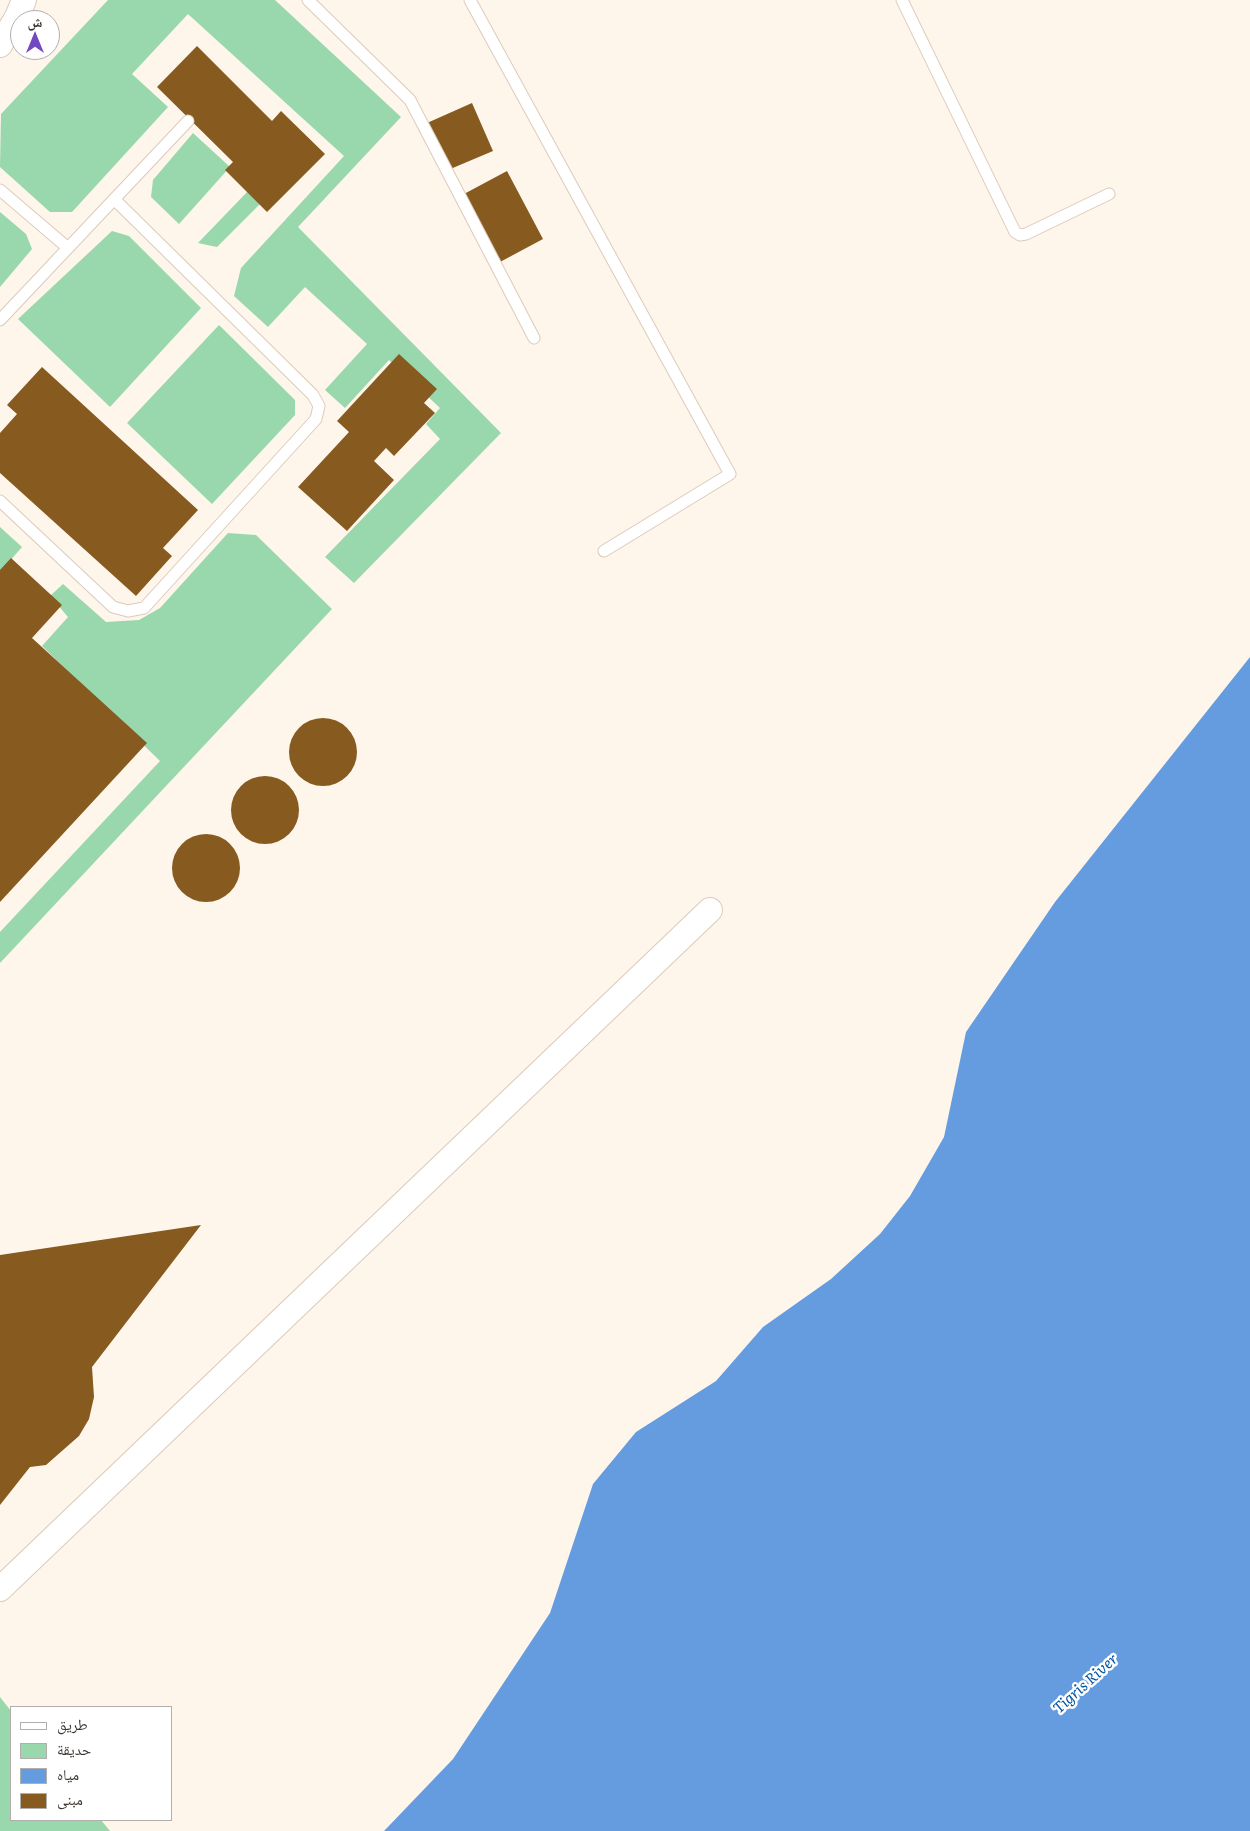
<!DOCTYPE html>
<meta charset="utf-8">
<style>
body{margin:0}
#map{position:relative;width:1250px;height:1831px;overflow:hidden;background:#fef5eb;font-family:Literata,"Noto Naskh Arabic",serif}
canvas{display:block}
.legend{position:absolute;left:10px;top:1706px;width:162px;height:115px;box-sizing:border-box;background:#fff;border:1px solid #b1afac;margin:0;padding:6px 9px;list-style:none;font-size:15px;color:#3d3630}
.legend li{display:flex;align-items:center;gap:10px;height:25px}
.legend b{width:25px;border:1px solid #b1afac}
.north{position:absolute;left:10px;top:10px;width:50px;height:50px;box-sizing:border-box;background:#fff;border:1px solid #b1afac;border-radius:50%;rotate:0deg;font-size:14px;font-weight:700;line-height:20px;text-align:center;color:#3d3630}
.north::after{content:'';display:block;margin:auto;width:18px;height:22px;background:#7349c1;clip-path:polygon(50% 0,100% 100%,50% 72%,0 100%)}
</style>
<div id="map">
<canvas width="1250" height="1831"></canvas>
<ul class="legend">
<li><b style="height:6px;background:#fff"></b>طريق</li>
<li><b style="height:14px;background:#99d7ac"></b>حديقة</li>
<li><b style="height:14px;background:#659ce0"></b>مياه</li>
<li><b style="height:14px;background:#875a20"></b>مبنى</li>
</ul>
<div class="north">ش</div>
</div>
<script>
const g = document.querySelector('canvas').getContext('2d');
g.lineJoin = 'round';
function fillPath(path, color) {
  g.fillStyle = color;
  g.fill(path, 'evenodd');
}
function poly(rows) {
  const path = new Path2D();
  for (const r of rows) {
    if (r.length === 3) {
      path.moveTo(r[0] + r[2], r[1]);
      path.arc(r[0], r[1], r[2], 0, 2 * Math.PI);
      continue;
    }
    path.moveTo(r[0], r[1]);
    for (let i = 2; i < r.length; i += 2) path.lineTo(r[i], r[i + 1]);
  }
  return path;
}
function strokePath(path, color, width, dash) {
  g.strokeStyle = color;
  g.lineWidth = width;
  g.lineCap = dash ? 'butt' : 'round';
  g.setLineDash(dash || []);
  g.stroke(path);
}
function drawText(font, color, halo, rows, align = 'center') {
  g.font = font + ' Literata,serif';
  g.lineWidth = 5;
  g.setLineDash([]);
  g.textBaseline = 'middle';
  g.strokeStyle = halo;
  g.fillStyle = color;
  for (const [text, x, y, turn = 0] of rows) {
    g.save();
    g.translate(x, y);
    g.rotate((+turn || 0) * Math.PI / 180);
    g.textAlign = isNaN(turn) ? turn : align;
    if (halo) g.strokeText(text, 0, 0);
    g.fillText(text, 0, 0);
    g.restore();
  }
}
fillPath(poly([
 [108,0,275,0,401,117,298,227,501,433,354,583,325,557,440,439,426,424,440,408,389,360,345,408,325,390,367,344,305,287,268,327,234,296,241,268,344,156,188,14,132,74,168,107,72,212,50,212,0,167,1,114],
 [193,133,230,167,179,224,151,197,153,180],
 [249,190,265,199,217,247,198,243],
 [0,212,26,234,32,249,0,287],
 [112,231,129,236,201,308,110,407,18,319],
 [219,325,295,400,295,415,212,504,127,423],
 [0,527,22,547,0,572],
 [228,533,256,535,332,609,0,963,0,932,160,761,42,646,68,617,50,596,63,584,106,622,139,620,160,608],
 [0,1697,11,1711,11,1820,101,1820,110,1831,0,1831]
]), '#99d7ac');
fillPath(poly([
 [1250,657,1250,1831,384,1831,453,1759,550,1613,593,1484,636,1432,716,1381,763,1327,831,1279,880,1234,910,1196,944,1137,966,1032,1055,902]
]), '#659ce0');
fillPath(poly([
 [197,46,272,121,281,111,325,154,267,212,225,170,233,162,157,87],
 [472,103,493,151,448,170,427,123],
 [507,171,543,239,500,262,464,194],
 [399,354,437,389,424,403,435,413,394,456,386,448,374,461,394,480,347,531,298,487,349,432,337,421],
 [42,367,198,510,163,548,172,556,136,596,0,473,0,433,17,414,7,405],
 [11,558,62,605,32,638,147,743,0,902,0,570],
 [323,752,34],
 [265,810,34],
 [206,868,34],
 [201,1225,92,1367,94,1397,89,1419,79,1436,46,1465,30,1467,0,1505,0,1255]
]), '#875a20');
const service = poly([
 [308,0,410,100,534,338],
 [470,0,730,474,604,551],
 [902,0,1015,232,1020,235,1026,234,1109,194],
 [0,190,68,248],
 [0,320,188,121],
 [0,501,113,607,128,611,144,608,316,419,319,406,313,395,114,199]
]);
const minor = poly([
 [0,45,17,17,24,0],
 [0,1589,710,910]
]);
strokePath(service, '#dbcbbb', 13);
strokePath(minor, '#dbcbbb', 26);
strokePath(service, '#fff', 11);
strokePath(minor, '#fff', 24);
drawText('italic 15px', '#0154a5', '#fff', [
 ["Tigris River",1086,1684,-42]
]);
</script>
